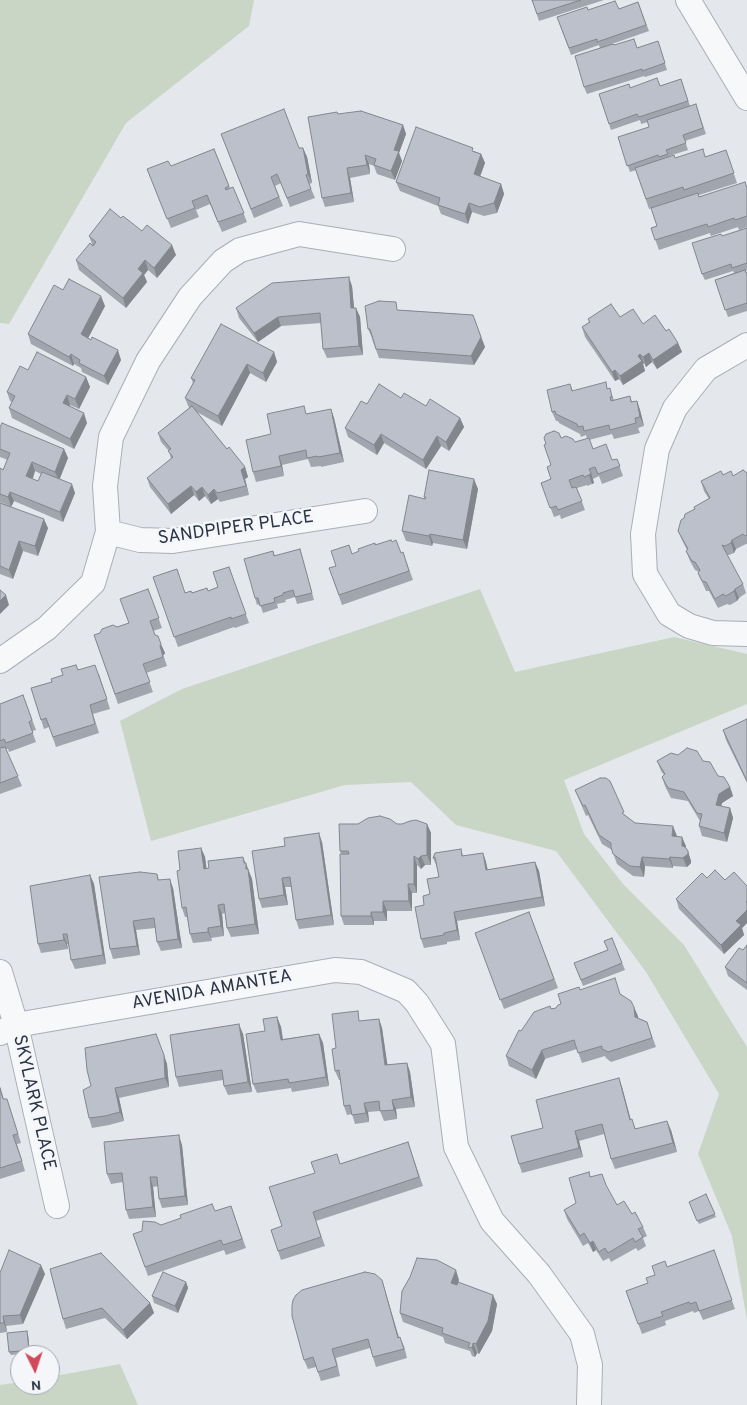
<!DOCTYPE html>
<style>
body{margin:0}
#map{position:relative;width:747px;height:1405px;overflow:hidden;background:#e4e7ec;font-family:Overpass,sans-serif}
canvas{display:block}
.north{position:absolute;left:10px;top:1345px;width:50px;height:50px;box-sizing:border-box;background:#f4f6f9;border:1px solid #a4a8b1;border-radius:50%;rotate:176deg;font-size:14px;font-weight:700;line-height:20px;text-align:center;color:#2b3445}
.north::after{content:'';display:block;margin:auto;width:18px;height:22px;background:#d1495b;clip-path:polygon(50% 0,100% 100%,50% 72%,0 100%)}
</style>
<div id="map">
<canvas width="747" height="1405"></canvas>
<div class="north">N</div>
</div>
<script>
const g = document.querySelector('canvas').getContext('2d');
g.lineJoin = 'round';
function fillPath(path, color) {
  g.fillStyle = color;
  g.fill(path, 'evenodd');
}
function poly(rows) {
  const path = new Path2D();
  for (const r of rows) {
    path.moveTo(r[0], r[1]);
    for (let i = 2; i < r.length; i += 2) path.lineTo(r[i], r[i + 1]);
  }
  return path;
}
function strokePath(path, color, width, dash) {
  g.strokeStyle = color;
  g.lineWidth = width;
  g.lineCap = dash ? 'butt' : 'round';
  g.setLineDash(dash || []);
  g.stroke(path);
}
function drawText(font, color, halo, rows, align = 'center') {
  g.font = font + ' Overpass,sans-serif';
  g.lineWidth = 5;
  g.setLineDash([]);
  g.textBaseline = 'middle';
  g.strokeStyle = halo;
  g.fillStyle = color;
  for (const [text, x, y, turn = 0] of rows) {
    g.save();
    g.translate(x, y);
    g.rotate((+turn || 0) * Math.PI / 180);
    g.textAlign = isNaN(turn) ? turn : align;
    if (halo) g.strokeText(text, 0, 0);
    g.fillText(text, 0, 0);
    g.restore();
  }
}
fillPath(poly([
 [0,0,254,0,249,26,126,123,9,324,0,323],
 [480,589,515,672,674,637,747,654,747,704,564,780,584,834,623,884,684,945,747,1047,747,1320,732,1236,698,1154,719,1094,646,972,556,851,456,825,411,782,345,785,151,841,120,721,182,689],
 [120,1364,138,1405,0,1405,0,1385,20,1382,20,1385,50,1385,50,1377]
]), '#c9d6c5');
const minor = poly([
 [688,0,747,98],
 [747,345,706,369,675,408,657,449,643,534,645,574,669,614,689,626,713,633,747,634],
 [108,532,140,540,173,541,365,511],
 [0,661,47,628,93,583,108,532,105,486,111,437,148,361,190,297,223,261,240,250,299,234,393,249],
 [0,972,16,1025,57,1206],
 [0,1033,16,1025,335,970,361,972,406,991,417,1003,443,1044,456,1147,492,1221,539,1274,582,1334,590,1365,589,1405]
]);
strokePath(minor, '#a9aeb7', 26);
strokePath(minor, '#f7f8fa', 24);
fillPath(poly([
 [532,0,604,0,539,21],
 [638,2,649,31,606,46,614,45,637,48,658,41,667,70,645,77,644,76,587,94,584,87,600,48,599,45,571,55,557,17,588,10,619,9],
 [681,79,690,106,696,104,706,134,685,141,688,150,669,156,669,157,675,158,706,157,726,150,737,183,699,195,699,197,747,188,747,227,739,230,738,227,711,236,710,233,659,250,651,228,657,226,686,197,649,209,636,170,630,172,618,137,649,127,648,122,641,124,640,120,611,130,599,94,630,88,660,86],
 [338,114,403,125,406,134,399,153,402,161,395,180,377,174,374,166,369,164,370,174,350,178,354,202,325,207,322,198],
 [221,134,299,148,303,148,307,157,312,183,309,184,315,198,290,207,281,183,275,186,283,206,254,218],
 [214,149,230,188,233,187,247,222,222,232,210,204,196,210,199,217,171,228,147,169,171,166],
 [474,151,481,154,485,163,480,177,501,184,504,194,497,213,484,216,472,212,468,224,441,214,438,206,400,191,396,182],
 [121,218,142,231,176,255,157,278,148,270,144,275,147,282,126,308,79,270,76,260,92,244,89,236],
 [747,228,747,270,746,271,747,273,747,311,728,317,715,280,734,273,733,271,705,280,702,274,722,236],
 [352,286,354,308,356,308,360,317,363,355,327,358,323,349,321,323,281,326,258,342,239,318,236,308],
 [63,290,105,306,88,338,121,360,108,385,82,372,81,368,74,364,73,366,31,344,28,334],
 [399,310,473,315,485,347,474,365,379,358,372,339,372,338,368,329],
 [620,317,666,331,678,343,682,352,657,369,652,362,646,367,644,363,643,364,645,371,623,385,619,379,615,381,585,337,582,327,589,322,588,319],
 [274,352,277,362,266,382,250,373,222,426,197,412,227,449,245,467,248,477,245,479,249,495,220,502,218,499,211,504,205,496,199,501,194,495,171,514,150,487,147,478,171,459,169,451,161,442,158,433,189,408,185,398,193,383,191,378],
 [28,370,86,377,90,387,79,409,70,405,70,406,87,423,74,449,12,418,9,408,12,402,10,401,7,392],
 [570,384,573,391,608,388,613,397,614,400,630,396,632,402,637,401,640,410,644,426,638,428,640,433,614,439,612,434,589,440,593,449,612,460,617,459,623,476,602,484,599,476,593,479,594,483,592,484,587,486,587,485,577,488,585,510,561,519,560,515,554,517,541,483,551,479,551,465,561,438,575,442,587,439,586,435,581,437,580,434,559,423,558,421,556,421,552,412],
 [401,398,460,418,464,427,449,451,441,446,426,469,384,443,377,455,348,437,345,428,367,404],
 [331,409,334,418,344,462,321,467,321,466,311,467,308,459,282,465,284,476,256,482,253,472,271,434,307,414],
 [0,427,64,449,68,458,59,479,75,493,63,522,14,501,11,507,48,528,38,556,23,551,13,579,0,574,0,503,10,506,0,502,0,468,3,470,8,460,0,457],
 [35,471,41,474,38,481,33,479],
 [747,473,747,544,746,544,736,549,734,553,729,555,727,555,743,584,746,593,739,598,737,601,730,605,727,604,718,608,709,591,706,591,698,573,699,572,695,570,690,561,686,551,687,550,682,540,678,531,684,518,694,509,709,499,704,491,701,481,723,475,733,476],
 [478,489,467,549,433,543,432,546,406,541,402,531,425,499,424,497],
 [392,542,401,553,403,552,413,580,342,605,329,568,336,566,375,545],
 [300,549,314,600,297,604,295,597,285,600,286,602,277,604,278,608,263,613,260,604,257,605,255,598,273,551,275,556],
 [229,567,249,623,235,628,234,627,178,647,153,577,185,593,208,591,218,587],
 [148,589,162,628,153,631,165,653,163,656,167,666,146,673,153,692,118,704,94,635,129,623],
 [78,670,99,674,110,709,93,714,99,733,56,747,49,727,44,729,31,688,52,682],
 [23,695,36,730,32,731,36,742,9,752,8,749,6,749,22,786,0,794,0,704],
 [747,719,747,783,726,740,723,730],
 [657,761,703,761,718,776,730,787,733,796,722,803,721,806,730,808,733,818,727,842,702,836,699,826,700,821,688,801,671,798,665,786,662,777,664,775,661,771],
 [575,790,625,815,635,823,677,836,686,846,686,848,691,861,691,863,687,867,673,866,673,868,645,866,644,877,633,876,617,864,612,850,602,844,588,815,586,816],
 [397,824,427,824,431,833,431,865,425,865,421,869,417,865,417,893,412,893,412,911,387,911,387,921,374,921,374,925,344,925,341,916,341,854,340,851],
 [322,842,334,925,299,929,296,920,291,887,285,887,288,905,262,908,259,899],
 [201,848,205,857,206,869,246,863,252,879,259,934,231,937,227,928,225,913,222,914,224,936,211,938,212,941,193,943,190,934,187,917,185,917,182,908],
 [461,849,463,856,483,853,486,862,488,870,535,862,539,871,545,906,457,921,460,940,447,942,447,944,424,948,421,939,424,905,439,877,437,867,433,858],
 [157,874,159,880,173,888,182,948,161,951,157,942,155,928,136,930,140,955,113,959,110,949],
 [90,875,94,884,106,964,75,969,71,960,69,944,67,944,68,949,41,953,38,944],
 [707,878,725,880,747,886,747,923,742,928,744,935,724,954,679,909,676,899],
 [529,912,558,988,504,1009,475,933],
 [612,938,625,970,583,986,574,963,607,950],
 [747,945,747,990,728,976,725,967,743,950],
 [580,990,621,994,634,1007,638,1018,647,1022,656,1047,611,1062,606,1058,605,1056,582,1063,577,1049,545,1059,536,1079,509,1066,506,1056,521,1031,551,1009,556,1008],
 [277,1017,281,1027,283,1039,319,1034,323,1043,329,1086,292,1092,291,1088,257,1093,253,1084,265,1031],
 [379,1019,382,1028,387,1065,407,1063,410,1072,415,1107,396,1109,397,1119,384,1121,380,1111,368,1112,369,1122,355,1124,352,1114,347,1115,344,1106,340,1080,339,1080,335,1071,336,1048,361,1021],
 [156,1034,167,1064,169,1087,119,1098,124,1121,109,1125,92,1128,89,1118,91,1086],
 [243,1034,252,1092,228,1095,224,1086,223,1080,179,1087,176,1077],
 [619,1078,622,1087,631,1120,636,1129,671,1130,677,1152,615,1169,611,1159,604,1134,579,1141,583,1157,522,1173,519,1164,543,1128],
 [0,1087,4,1099,10,1108,21,1143,17,1144,25,1171,0,1179],
 [408,1142,423,1186,316,1221,325,1246,281,1260,271,1230,282,1226,340,1164],
 [182,1145,188,1205,162,1208,159,1199,158,1186,153,1187,156,1217,129,1219,126,1210,123,1182,111,1184,107,1174],
 [591,1177,606,1187,617,1205,632,1214,643,1227,647,1236,643,1238,646,1246,638,1251,636,1248,611,1262,609,1258,603,1261,596,1250,593,1252,588,1243,583,1246,567,1219,564,1210,576,1203],
 [706,1194,716,1217,699,1224,689,1202],
 [231,1206,246,1248,226,1255,224,1250,148,1276,133,1234,161,1225,215,1211],
 [714,1250,735,1309,703,1320,699,1311,694,1313,693,1311,665,1321,666,1325,642,1334,626,1291,648,1283,655,1275,667,1267],
 [50,1269,150,1303,154,1313,127,1339,105,1318,66,1329,63,1319],
 [0,1273,45,1274,23,1324,6,1326,7,1332,0,1333],
 [382,1280,399,1337,404,1346,407,1358,376,1367,370,1348,336,1358,340,1376,321,1381,316,1367,308,1369,304,1360],
 [459,1280,458,1282,497,1304,492,1331,479,1354,477,1353,475,1357,472,1356,470,1351,445,1343,443,1337,403,1322,400,1313],
 [186,1282,188,1288,178,1313,154,1303,152,1296],
 [28,1335,30,1353,11,1355,9,1352]
]), '#a1a5ae');
fillPath(poly([
 [403,125,406,134,399,153,402,161,395,180,391,171,394,150],
 [303,148,307,157,312,183,308,174],
 [481,154,485,163,477,184,474,174],
 [365,155,369,164,370,174,367,165],
 [347,168,350,178,354,202,351,193],
 [501,184,504,194,497,213,494,203],
 [469,203,472,212,468,224,465,214],
 [172,245,176,255,157,278,154,268],
 [145,260,148,270,144,275,147,282,126,308,123,298,138,269],
 [349,277,352,286,355,318,351,308],
 [101,296,105,306,85,344,81,334],
 [356,308,360,317,363,355,359,346],
 [278,317,281,326,258,342,254,333],
 [481,337,485,347,474,365,471,356],
 [678,343,682,352,657,369,653,360],
 [118,350,121,360,108,385,104,376],
 [274,352,277,362,266,382,263,373],
 [649,353,652,362,646,367,643,357],
 [71,354,74,364,73,366,69,357],
 [640,354,644,363,643,364,645,371,623,385,620,376,638,356],
 [247,364,250,373,222,426,218,416],
 [615,370,619,379,615,381,612,372],
 [86,377,90,387,79,409,75,399],
 [67,395,70,405,67,412,63,403],
 [637,401,640,410,644,426,640,417],
 [331,409,334,418,344,462,340,453],
 [84,413,87,423,74,449,70,439],
 [460,418,464,427,449,451,446,442],
 [381,434,384,443,377,455,374,445],
 [437,436,441,446,426,469,423,460],
 [64,449,68,458,59,481,55,472],
 [279,456,282,465,284,476,281,466],
 [32,462,35,471,30,485,26,476],
 [245,467,248,477,245,479,249,495,241,470],
 [591,473,594,483,592,484,589,475],
 [474,479,478,489,467,549,463,540],
 [72,484,75,493,63,522,60,512],
 [191,486,194,495,171,514,168,504],
 [202,487,205,496,199,501,196,492],
 [214,489,218,499,211,504,208,495],
 [10,492,14,501,11,507,8,497],
 [44,519,48,528,38,556,35,546],
 [430,534,433,543,432,546,429,536],
 [732,540,736,549,734,553,731,543],
 [19,541,23,551,13,579,9,570],
 [735,589,739,598,737,601,734,591],
 [6,595,9,605,0,614,0,601],
 [161,644,165,653,163,656,167,666,160,646],
 [730,787,733,796,722,803,719,814,716,805,719,794],
 [730,808,733,818,727,842,724,833],
 [427,824,431,833,431,865,427,855],
 [673,826,677,836,676,846,672,836],
 [319,833,322,842,334,925,331,915],
 [682,837,686,846,685,855,682,846],
 [201,848,205,857,208,878,204,869],
 [688,851,691,861,691,863,687,867,683,858],
 [483,853,486,862,489,880,486,870],
 [414,856,417,865,417,893,414,884],
 [421,856,425,865,421,869,418,859],
 [243,857,252,879,259,934,255,924],
 [642,857,645,866,644,877,640,867],
 [670,857,673,866,673,868,669,859],
 [535,862,539,871,545,906,542,897],
 [90,875,94,884,106,964,103,955],
 [282,878,285,887,288,905,284,895],
 [170,879,173,888,182,948,178,939],
 [408,884,412,893,412,911,409,901],
 [383,901,387,911,387,921,383,912],
 [218,905,222,914,224,936,221,926],
 [747,910,747,923,742,928,744,935,724,954,721,945,736,921],
 [371,912,374,921,374,925,371,916],
 [454,912,457,921,460,940,457,930],
 [133,921,136,930,140,955,137,946],
 [208,928,211,938,212,941,208,932],
 [63,934,67,944,68,949,64,940],
 [634,1007,638,1016,639,1026,635,1017],
 [277,1017,281,1027,284,1049,281,1040],
 [379,1019,382,1028,389,1075,385,1065],
 [239,1024,243,1034,252,1092,248,1082],
 [319,1034,323,1043,329,1086,326,1077],
 [542,1050,545,1059,536,1079,532,1070],
 [164,1055,167,1064,169,1087,165,1078],
 [407,1063,410,1072,415,1107,411,1097],
 [619,1078,622,1087,633,1129,630,1120],
 [115,1088,119,1098,124,1121,120,1112],
 [392,1100,396,1109,397,1119,394,1110],
 [364,1103,368,1112,369,1122,366,1113],
 [667,1121,671,1130,677,1152,673,1143],
 [575,1131,579,1141,583,1157,579,1148],
 [179,1135,182,1145,188,1205,185,1196],
 [150,1177,153,1187,156,1217,153,1207],
 [593,1241,596,1250,593,1252,590,1243],
 [41,1265,45,1274,23,1324,20,1315],
 [456,1270,459,1280,455,1293,451,1283],
 [382,1280,385,1290,401,1347,398,1338],
 [186,1282,188,1288,178,1313,175,1306],
 [493,1295,497,1304,492,1331,479,1354,476,1344],
 [150,1303,154,1313,127,1339,123,1330],
 [3,1316,6,1326,7,1332,4,1323],
 [27,1331,28,1335,30,1353,29,1350],
 [473,1343,477,1353,475,1357,472,1348]
]), '#83868d');
const building = poly([
 [532,0,581,0,537,14,532,0],
 [615,1,619,9,638,2,646,25,597,42,597,39,569,48,557,17,587,7,588,10,615,1],
 [634,39,637,48,658,41,665,63,642,71,642,69,584,87,575,56,613,44,614,45,634,39],
 [657,78,660,86,681,79,688,101,639,117,637,114,609,124,599,94,629,84,630,88,657,78],
 [696,104,703,128,683,135,686,143,666,150,668,154,659,157,658,155,627,166,618,137,649,127,647,120,696,104],
 [284,109,299,148,303,148,308,174,306,175,311,189,287,198,277,174,271,177,279,197,251,209,221,134,284,109],
 [361,111,403,125,394,150,399,151,391,171,374,165,376,159,365,155,367,165,347,168,351,193,322,198,308,117,337,112,338,114,361,111],
 [416,127,473,148,472,151,481,154,474,174,501,184,494,203,480,207,469,203,465,214,438,205,440,198,396,182,416,127],
 [214,149,229,186,225,188,226,190,233,187,244,213,218,222,207,195,192,201,195,208,167,219,147,169,168,161,171,166,214,149],
 [703,149,705,157,726,150,734,173,684,190,683,187,646,199,635,168,674,155,675,158,703,149],
 [745,182,747,188,747,216,735,220,734,218,708,227,707,224,655,240,651,228,657,226,651,208,698,193,699,197,745,182],
 [110,209,121,218,123,216,142,231,147,225,172,245,154,268,145,260,138,269,143,273,123,298,76,260,90,243,93,246,96,242,89,236,110,209],
 [747,228,747,263,732,268,731,264,702,274,692,243,721,234,722,236,747,228],
 [745,270,746,273,747,273,747,303,725,310,715,280,745,270],
 [349,277,351,308,356,308,359,346,323,349,320,313,278,317,254,333,236,308,272,283,349,277],
 [69,279,101,296,81,334,91,340,92,337,118,350,104,376,79,363,80,360,71,354,69,357,28,334,54,285,63,290,69,279],
 [379,301,396,302,397,310,473,315,481,337,471,356,376,349,370,329,368,329,365,306,379,301],
 [611,304,620,317,633,309,643,324,655,315,666,331,669,329,678,343,653,360,649,353,643,357,640,354,638,356,642,361,620,376,615,370,612,372,582,327,590,322,588,319,611,304],
 [221,324,274,352,263,373,247,364,218,416,185,398,195,380,191,378,221,324],
 [37,352,86,377,75,399,67,395,63,403,84,413,70,439,9,408,15,396,7,392,20,366,28,370,37,352],
 [606,382,607,389,610,388,612,397,610,397,611,401,630,396,631,402,637,401,640,417,635,418,636,423,610,430,609,425,584,431,583,426,578,427,577,424,556,414,555,411,552,412,547,390,570,384,572,391,606,382],
 [379,384,401,398,404,393,426,406,430,399,460,418,446,442,437,436,423,460,381,434,374,445,345,428,361,401,367,404,379,384],
 [192,406,227,449,229,447,245,467,241,470,246,486,217,493,214,489,208,495,202,487,196,492,191,486,168,504,147,478,173,457,168,451,171,449,158,433,192,406],
 [304,406,306,414,331,409,340,453,318,457,317,456,307,458,306,450,279,456,281,466,253,472,246,440,271,434,267,414,304,406],
 [2,423,64,449,55,472,32,462,26,476,38,481,42,472,72,484,60,512,10,492,8,497,0,494,0,468,3,470,10,453,0,449,0,427,2,423],
 [554,431,559,433,561,438,566,436,573,439,575,442,589,438,593,449,606,444,612,460,617,459,620,466,598,474,595,467,589,469,591,473,589,475,584,477,583,475,569,480,572,488,576,487,582,501,558,510,556,506,550,508,541,483,551,479,547,467,551,465,544,445,546,444,544,438,546,434,554,431],
 [429,470,474,479,463,540,430,534,429,536,402,531,409,495,425,499,426,497,424,497,429,470],
 [743,470,747,473,747,535,745,536,743,534,732,540,731,543,725,546,722,545,743,584,735,589,734,591,726,596,723,594,715,599,706,582,702,581,698,573,700,570,695,562,692,561,686,551,688,549,678,531,681,520,684,518,685,514,695,509,694,507,710,498,701,481,721,471,723,475,731,471,733,476,743,470],
 [0,503,44,519,35,546,19,541,9,570,0,566,0,503],
 [391,540,392,542,396,540,401,553,403,552,409,571,339,595,329,568,336,566,331,551,349,545,352,554,359,551,358,549,375,543,375,545,391,540],
 [300,549,312,593,295,597,293,590,283,593,283,595,274,598,275,602,260,606,258,598,255,598,244,559,273,551,274,556,300,549],
 [229,567,246,614,231,619,231,617,174,637,153,577,177,569,185,593,191,591,192,593,207,588,208,591,218,587,213,572,229,567],
 [148,589,159,618,150,621,155,635,158,636,161,644,160,646,163,657,143,664,150,682,115,694,94,635,100,633,102,629,113,625,117,627,129,623,120,599,148,589],
 [0,590,6,595,0,601,0,590],
 [76,665,78,670,95,665,107,699,90,705,95,724,53,737,46,718,41,720,31,688,52,682,51,679,63,675,61,669,76,665],
 [23,695,32,720,29,722,33,733,6,743,4,739,0,741,0,704,23,695],
 [747,719,747,781,723,730,747,719],
 [5,747,18,776,0,783,0,748,5,747],
 [687,748,697,751,703,761,710,762,718,776,724,777,730,787,719,794,716,805,730,808,724,833,699,826,702,814,697,813,684,792,668,788,662,777,665,774,657,761,671,753,678,755,687,748],
 [600,778,606,778,610,781,624,812,622,813,635,823,673,826,672,836,682,837,682,846,685,847,688,851,688,854,683,858,670,857,669,859,642,857,640,867,630,866,613,854,611,847,611,843,599,835,585,805,583,806,575,790,600,778],
 [380,816,390,819,397,824,402,824,410,821,416,820,427,824,427,855,421,856,418,859,414,856,414,884,408,884,409,901,383,901,383,912,371,912,371,916,341,916,340,854,349,854,348,851,340,851,339,824,358,824,368,818,380,816],
 [319,833,331,915,296,920,290,877,282,878,284,895,259,899,252,851,285,846,284,838,319,833],
 [201,848,204,869,209,868,208,861,243,857,244,863,246,863,246,869,248,869,255,924,227,928,224,904,218,905,221,926,208,928,208,932,190,934,186,907,182,908,177,871,180,870,178,851,201,848],
 [461,849,462,856,483,853,486,870,535,862,542,897,454,912,457,930,444,933,444,935,421,939,415,907,424,905,423,896,430,894,427,879,439,877,435,857,433,858,435,853,461,849],
 [715,870,725,880,734,872,747,886,747,901,746,902,747,903,747,910,736,921,741,925,721,945,676,899,702,873,707,878,715,870],
 [140,872,157,874,158,880,170,879,178,939,157,942,154,918,133,921,137,946,110,949,99,877,140,872],
 [90,875,103,955,71,960,67,934,63,934,64,940,38,944,30,886,90,875],
 [529,912,554,979,500,1000,475,933,529,912],
 [612,938,622,963,581,980,574,963,608,950,604,941,612,938],
 [747,945,747,983,725,967,739,948,743,950,747,945],
 [615,978,620,994,631,1001,634,1007,635,1017,647,1022,652,1038,608,1052,602,1049,602,1046,578,1053,574,1040,542,1050,532,1070,506,1056,519,1030,521,1031,534,1012,550,1006,551,1009,556,1008,558,1005,561,1004,558,994,579,987,580,990,615,978],
 [358,1011,359,1021,379,1019,385,1065,407,1063,411,1097,392,1100,394,1110,380,1111,379,1101,364,1103,366,1113,352,1115,350,1105,344,1106,339,1070,335,1071,332,1049,336,1048,332,1014,358,1011],
 [277,1017,281,1040,319,1034,326,1077,289,1083,288,1079,253,1084,246,1034,265,1031,263,1019,277,1017],
 [239,1024,248,1082,224,1086,222,1070,176,1077,170,1035,239,1024],
 [156,1034,164,1055,165,1078,115,1088,120,1112,105,1116,89,1118,83,1090,91,1086,87,1070,85,1048,156,1034],
 [619,1078,630,1120,632,1119,635,1129,667,1121,673,1143,611,1159,602,1124,575,1131,579,1148,519,1164,511,1136,543,1128,536,1100,619,1078],
 [0,1088,3,1099,7,1099,18,1134,13,1135,22,1161,0,1168,0,1088],
 [179,1135,185,1196,159,1199,157,1177,150,1177,153,1207,126,1210,122,1173,107,1174,104,1142,179,1135],
 [408,1142,419,1177,313,1212,321,1237,278,1251,271,1230,282,1226,269,1187,315,1173,311,1162,337,1154,340,1164,408,1142],
 [589,1172,590,1177,602,1174,606,1185,617,1205,624,1201,632,1214,635,1212,643,1227,638,1229,643,1237,635,1242,633,1238,608,1253,605,1248,599,1252,593,1241,590,1243,584,1233,580,1236,564,1210,576,1203,569,1178,589,1172],
 [706,1194,715,1214,697,1221,689,1202,706,1194],
 [212,1204,215,1211,231,1206,242,1239,223,1245,221,1240,145,1267,133,1234,142,1231,143,1221,155,1222,161,1225,181,1218,180,1215,212,1204],
 [9,1250,41,1265,20,1315,3,1316,4,1323,0,1323,0,1273,9,1250],
 [714,1250,732,1300,699,1311,696,1302,690,1304,689,1302,661,1312,663,1316,638,1324,626,1291,648,1283,646,1278,655,1275,652,1266,665,1261,667,1267,714,1250],
 [101,1253,150,1303,123,1330,102,1308,63,1319,50,1269,101,1253],
 [417,1258,437,1260,456,1270,451,1283,457,1285,458,1282,493,1295,488,1321,476,1344,473,1343,472,1348,468,1347,470,1343,442,1333,443,1328,400,1313,402,1291,410,1277,417,1258],
 [163,1272,186,1282,175,1306,152,1296,163,1272],
 [365,1272,375,1274,382,1280,398,1338,400,1337,404,1349,373,1357,368,1339,332,1349,337,1366,318,1372,313,1357,304,1360,292,1316,292,1306,293,1300,296,1295,302,1290,365,1272],
 [27,1331,29,1350,9,1352,7,1333,27,1331]
]);
fillPath(building, '#bbc0ca');
strokePath(building, '#83868d', 1);
drawText('18px', '#2b3445', '#f4f6f9', [
 ["SANDPIPER PLACE",236,529,-8],
 ["AVENIDA AMANTEA",212,991,-10],
 ["SKYLARK PLACE",33,1103,77]
]);
</script>
